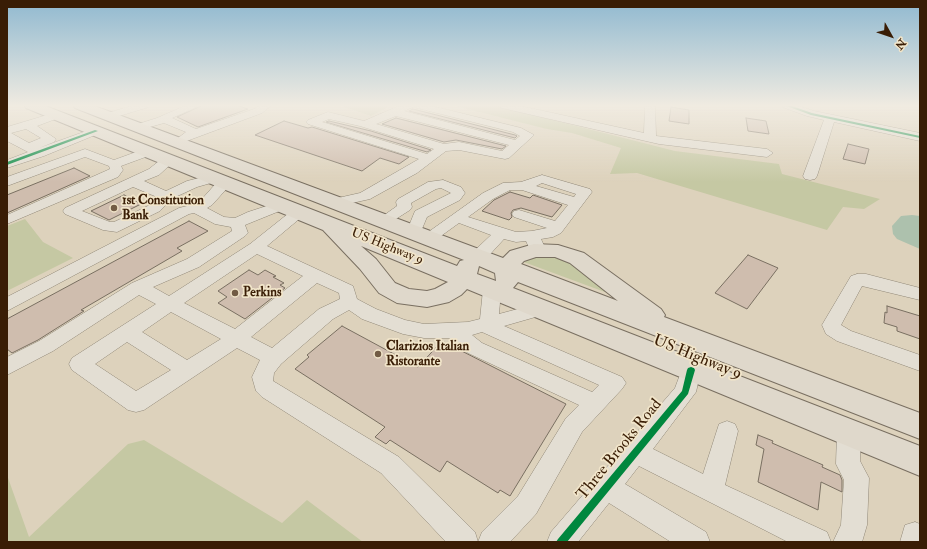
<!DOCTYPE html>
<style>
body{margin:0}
#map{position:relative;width:927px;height:549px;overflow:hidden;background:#ddd2bc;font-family:"IM FELL Double Pica",serif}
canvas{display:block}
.frame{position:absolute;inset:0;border:8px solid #391d05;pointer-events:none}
.north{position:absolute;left:871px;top:16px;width:40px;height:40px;-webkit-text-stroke:3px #f1e5ca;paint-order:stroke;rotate:130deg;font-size:11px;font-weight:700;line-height:16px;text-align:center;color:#391d05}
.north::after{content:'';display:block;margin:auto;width:14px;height:18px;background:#391d05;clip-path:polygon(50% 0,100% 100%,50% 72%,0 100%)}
</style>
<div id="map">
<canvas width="927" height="549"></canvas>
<div class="frame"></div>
<div class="north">N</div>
</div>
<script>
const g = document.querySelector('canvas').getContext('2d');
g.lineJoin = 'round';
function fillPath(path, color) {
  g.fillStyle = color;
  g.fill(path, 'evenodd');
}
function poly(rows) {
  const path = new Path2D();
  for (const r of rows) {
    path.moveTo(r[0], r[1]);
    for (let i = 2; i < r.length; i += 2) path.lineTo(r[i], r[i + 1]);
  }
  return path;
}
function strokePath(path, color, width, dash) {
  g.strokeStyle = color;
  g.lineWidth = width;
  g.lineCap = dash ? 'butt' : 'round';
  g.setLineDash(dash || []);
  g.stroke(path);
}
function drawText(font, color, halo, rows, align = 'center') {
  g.font = font + ' "IM FELL Double Pica",serif';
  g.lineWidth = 3.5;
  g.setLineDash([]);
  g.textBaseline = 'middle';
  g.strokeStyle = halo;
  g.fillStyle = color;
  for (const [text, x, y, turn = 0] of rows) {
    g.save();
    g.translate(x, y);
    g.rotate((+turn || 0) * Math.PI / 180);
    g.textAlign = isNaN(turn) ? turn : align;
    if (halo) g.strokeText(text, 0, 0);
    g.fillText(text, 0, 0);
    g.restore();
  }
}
fillPath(poly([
 [338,105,392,105,371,116],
 [451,105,494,105,675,151,779,164,782,174,880,199,864,209,843,207,827,230,637,173,610,174,621,148,572,133,547,129],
 [25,219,43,242,73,258,7,291,7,226],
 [542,254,567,259,613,295,521,261],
 [144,440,282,523,307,500,363,542,7,542,7,475,29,537,128,444]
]), '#c5c8a3');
fillPath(poly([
 [912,215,920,216,920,249,897,239,893,234,892,226,901,216]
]), '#adc1ad');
const building = poly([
 [203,105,237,105,248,109,198,127,177,117,203,105],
 [671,107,689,110,689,124,669,121,671,107],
 [413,109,515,135,517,136,515,138,409,111,413,109],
 [396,118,506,146,502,149,456,140,444,142,382,124,396,118],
 [746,118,766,121,769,134,748,131,746,118],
 [284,121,308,128,312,127,409,157,399,164,380,158,362,171,255,135,284,121],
 [329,121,371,131,431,150,427,152,326,122,329,121],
 [848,144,869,149,865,164,843,159,848,144],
 [74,168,90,176,7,213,7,195,74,168],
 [510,192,530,198,533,195,562,205,552,217,521,208,513,210,511,213,512,217,509,220,482,211,494,200,510,192],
 [124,195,141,204,109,220,91,211,124,195],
 [189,221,208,231,177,248,182,251,81,310,84,311,38,340,12,353,7,349,7,319,189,221],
 [748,255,778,268,747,309,715,293,748,255],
 [249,270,258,275,265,270,276,276,273,277,284,283,280,285,285,288,245,319,218,303,227,297,218,291,249,270],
 [887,306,920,316,920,339,897,331,897,327,884,323,885,312,887,313,887,306],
 [342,326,418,367,442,341,566,404,510,496,500,490,498,493,447,461,440,472,390,440,386,444,375,437,385,427,295,369,309,357,307,355,342,326],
 [758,435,773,441,772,443,823,465,822,467,840,475,842,480,842,492,821,482,818,510,758,482,764,449,756,445,758,435]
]);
fillPath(building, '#cfbdae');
strokePath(building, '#796f61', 1);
const minor = poly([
 [134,105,150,105,149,107,109,119,104,116,105,114,134,105],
 [187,105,201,105,172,118,196,129,254,109,260,105,272,105,262,113,184,142,178,138,186,132,164,123,139,130,133,127,135,125,157,118,187,105],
 [401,105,428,105,521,128,534,135,509,158,505,159,459,150,446,151,417,173,370,199,334,207,329,206,327,203,329,200,360,193,419,159,308,124,306,122,308,120,328,112,364,121,401,105],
 [413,107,513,132,520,136,515,140,404,111,413,107],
 [396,116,509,145,502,151,459,142,444,144,376,124,396,116],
 [329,119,360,126,434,149,427,154,322,122,329,119],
 [497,105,516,105,644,133,645,105,655,105,656,136,767,149,773,153,767,157,659,144,502,108,497,105],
 [781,105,796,105,814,111,920,133,920,141,834,122,817,176,815,179,810,180,805,179,803,176,824,120,807,116,782,107,781,105],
 [57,112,61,113,62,115,61,117,37,126,56,139,54,142,39,148,92,129,96,128,102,131,100,133,44,156,7,168,7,160,28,152,7,141,7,127,57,112],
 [26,129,41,138,29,143,11,133,26,129],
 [147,148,151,149,153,152,151,155,121,166,123,170,118,177,7,224,7,215,110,169,109,166,85,157,7,186,7,177,85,149,114,160,147,148],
 [168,156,172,157,174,160,172,163,159,175,144,181,166,191,187,181,215,174,220,175,221,179,230,179,232,182,230,185,212,205,207,208,224,217,235,218,248,212,282,201,287,202,289,205,287,208,245,225,248,233,245,236,199,267,153,287,169,296,250,244,294,209,299,208,304,209,306,212,304,215,267,246,353,286,357,299,376,309,405,320,424,324,468,322,480,319,483,290,486,286,492,284,498,286,501,290,499,314,540,303,546,304,549,309,546,314,504,326,622,377,626,383,622,389,582,432,536,514,510,542,446,542,381,473,262,397,256,391,252,377,260,360,237,348,144,410,136,412,128,410,72,370,69,364,72,358,156,304,139,295,53,351,7,375,7,357,39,341,132,283,187,259,232,231,231,227,215,224,194,213,189,214,7,311,7,297,179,208,191,205,202,199,218,181,197,187,171,199,160,211,117,232,103,230,65,214,63,211,65,208,149,169,164,157,168,156],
 [133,187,157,197,150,205,114,222,110,222,82,211,133,187],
 [257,254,303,276,235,329,184,303,257,254],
 [317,283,339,293,340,299,319,309,272,348,251,337,317,283],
 [349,310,362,319,403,334,424,338,449,338,468,353,579,405,566,418,518,496,482,532,478,542,475,532,399,457,273,381,274,373,281,364,333,319,349,310],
 [171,312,221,339,187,360,142,332,171,312],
 [482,332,599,385,592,392,482,343,472,335,482,332],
 [127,342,171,370,136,391,95,364,127,342],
 [542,175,590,189,592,192,561,233,553,237,541,239,546,250,544,254,538,255,532,254,526,241,516,242,504,239,484,261,478,262,472,261,470,257,472,253,491,235,459,223,434,241,422,241,420,238,483,193,503,183,521,182,542,175],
 [542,183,576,194,574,197,536,186,542,183],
 [510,190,522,190,568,205,555,221,519,210,514,211,512,214,514,217,547,228,532,231,516,232,468,217,493,199,510,190],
 [443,180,461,187,465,193,460,200,427,217,419,236,414,238,409,236,406,233,415,211,451,193,441,188,436,189,411,203,412,207,410,210,388,224,378,224,376,221,397,206,396,202,398,199,428,182,443,180],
 [857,274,866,274,920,288,920,300,862,286,841,325,851,331,920,355,920,371,837,341,826,334,822,325,851,276,857,274],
 [691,362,698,364,701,370,696,392,653,449,703,474,719,424,727,421,735,424,738,431,725,485,827,532,831,542,788,542,639,466,625,484,706,532,710,542,671,542,609,503,578,542,547,542,551,532,675,388,684,364,691,362],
 [849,423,857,426,861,433,860,461,869,478,867,525,862,542,833,542,841,525,844,480,836,464,837,433,841,426,849,423],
 [915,522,920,524,920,542,900,542,905,525,915,522]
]);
const highway = poly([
 [24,105,43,105,457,266,460,261,464,260,75,108,73,105,92,105,503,258,510,251,534,244,558,245,584,253,661,309,665,315,664,317,920,413,920,439,518,282,513,288,920,446,920,476,467,289,461,295,449,302,427,307,397,303,379,293,360,269,323,230,26,108,24,105],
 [361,246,448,282,435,289,427,291,409,289,395,283,376,259,361,246],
 [536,257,555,257,570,263,618,301,521,264,524,261,536,257],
 [479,266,495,273,496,281,477,274,479,266]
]);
strokePath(minor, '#918878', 1);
strokePath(highway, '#796f61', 2);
fillPath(minor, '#e3ded3');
fillPath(highway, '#dfd8cb');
fillPath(poly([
 [784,105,789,105,812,113,920,136,920,138,811,115,784,105],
 [95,130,98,131,7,165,7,162,95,130],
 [691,367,694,368,695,370,688,394,567,542,556,542,558,539,682,391,687,370,688,368,691,367]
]), '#00873e');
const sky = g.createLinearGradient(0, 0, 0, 182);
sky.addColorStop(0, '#90b9d0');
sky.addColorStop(0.58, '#f0ebe1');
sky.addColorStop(1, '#f0ebe100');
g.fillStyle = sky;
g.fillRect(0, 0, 927, 182);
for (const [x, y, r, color] of [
 [114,208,4,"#725c45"],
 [235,293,4,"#725c45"],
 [378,354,4,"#725c45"]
]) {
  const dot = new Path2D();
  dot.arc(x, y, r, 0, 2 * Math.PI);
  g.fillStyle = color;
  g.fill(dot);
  strokePath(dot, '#f1e5ca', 1.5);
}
drawText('bold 13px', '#391d05', '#f1e5ca', [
 ["1st Constitution",122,201],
 ["Bank",122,216],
 ["Perkins",243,293],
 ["Clarizios Italian",386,347],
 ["Ristorante",386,362]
], 'left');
drawText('13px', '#391d05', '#f1e5ca', [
 ["US Highway 9",387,247,22]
]);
drawText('16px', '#391d05', '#f1e5ca', [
 ["US Highway 9",697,358,22],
 ["Three Brooks Road",620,450,-51]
]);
</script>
